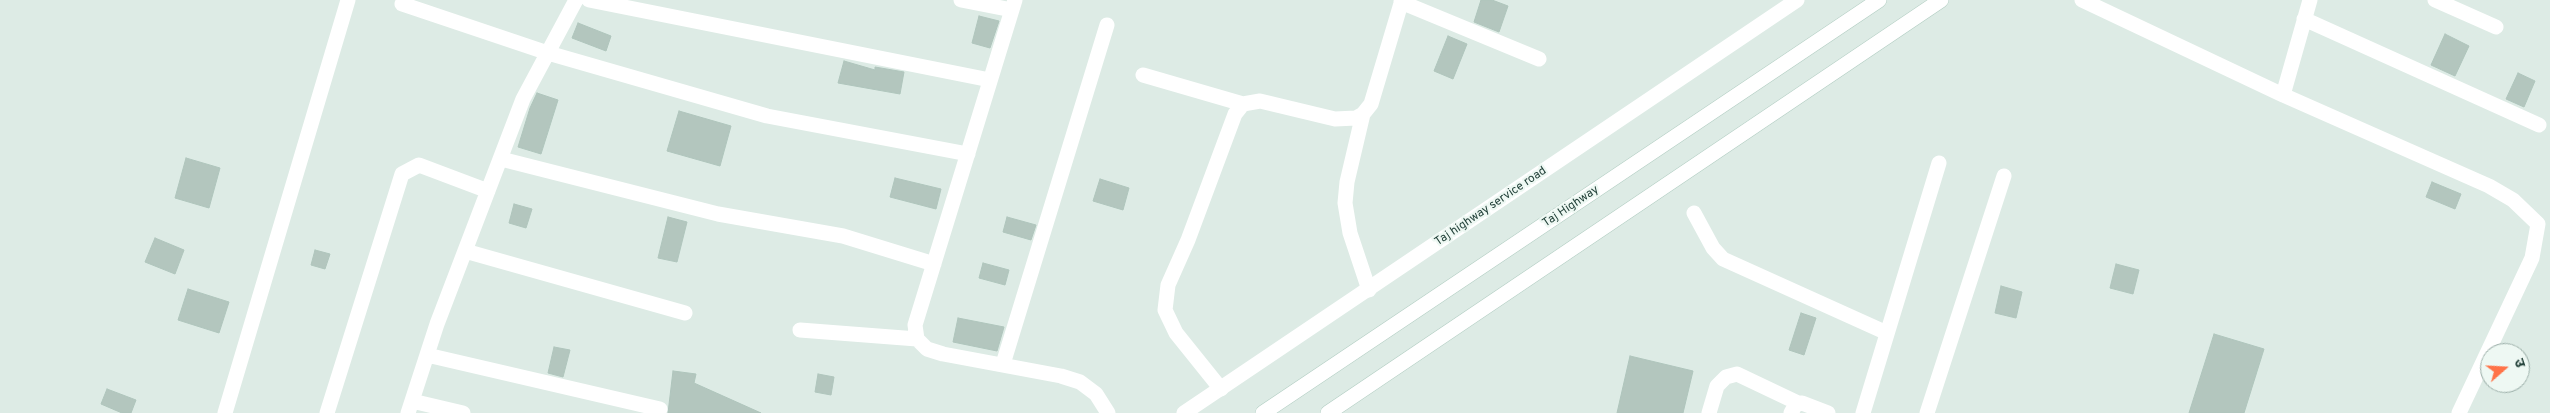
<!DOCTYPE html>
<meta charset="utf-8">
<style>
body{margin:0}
#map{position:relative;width:2550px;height:413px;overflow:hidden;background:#ddebe5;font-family:Overpass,"Noto Sans Devanagari",sans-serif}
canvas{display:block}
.north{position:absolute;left:2480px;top:343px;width:50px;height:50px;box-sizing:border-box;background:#eef8f3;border:1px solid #9aada7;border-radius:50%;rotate:71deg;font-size:14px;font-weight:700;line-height:20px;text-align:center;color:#1d3c34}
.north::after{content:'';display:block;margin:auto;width:18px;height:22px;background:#ff7348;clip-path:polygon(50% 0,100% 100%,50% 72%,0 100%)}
</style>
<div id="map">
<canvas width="2550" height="413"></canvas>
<div class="north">उ</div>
</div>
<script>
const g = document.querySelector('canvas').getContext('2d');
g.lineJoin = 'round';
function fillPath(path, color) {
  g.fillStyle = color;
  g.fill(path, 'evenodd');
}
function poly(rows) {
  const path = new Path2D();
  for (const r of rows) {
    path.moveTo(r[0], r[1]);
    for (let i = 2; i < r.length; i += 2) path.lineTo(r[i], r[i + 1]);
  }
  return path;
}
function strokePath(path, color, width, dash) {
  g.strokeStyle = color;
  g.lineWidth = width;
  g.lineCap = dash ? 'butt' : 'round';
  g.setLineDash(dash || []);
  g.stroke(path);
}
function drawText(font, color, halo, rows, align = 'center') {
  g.font = font + ' Overpass,sans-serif';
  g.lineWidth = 4.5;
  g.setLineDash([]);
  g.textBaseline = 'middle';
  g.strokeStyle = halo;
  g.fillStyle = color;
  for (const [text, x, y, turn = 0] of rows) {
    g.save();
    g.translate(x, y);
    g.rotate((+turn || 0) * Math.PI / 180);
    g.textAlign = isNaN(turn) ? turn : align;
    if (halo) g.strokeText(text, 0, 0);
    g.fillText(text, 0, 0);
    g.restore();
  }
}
const building = poly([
 [1481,0,1492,0,1508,6,1499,32,1474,22,1481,0],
 [979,16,999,21,990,48,972,43,979,16],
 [578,23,611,36,606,51,572,38,578,23],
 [2445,34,2469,46,2455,76,2431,65,2445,34],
 [1448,36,1467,44,1453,79,1434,71,1448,36],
 [844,61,875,70,875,67,904,72,900,94,838,83,844,61],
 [2518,73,2535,81,2524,107,2506,99,2518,73],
 [537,93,558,100,541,154,518,147,530,108,537,93],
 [679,111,731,126,720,166,667,151,679,111],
 [186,158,220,168,209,208,175,198,186,158],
 [895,178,941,189,936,209,890,197,895,178],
 [1100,179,1129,188,1123,210,1093,201,1100,179],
 [2432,182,2461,194,2455,209,2426,197,2432,182],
 [514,204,532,209,526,228,509,223,514,204],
 [668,217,687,222,677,262,658,258,668,217],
 [1007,217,1036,225,1031,240,1003,232,1007,217],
 [155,238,184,250,175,274,145,262,155,238],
 [315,250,330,254,325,269,311,265,315,250],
 [983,263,1009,270,1005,285,979,278,983,263],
 [2116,264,2139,270,2133,294,2110,288,2116,264],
 [2001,286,2022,292,2016,318,1995,313,2001,286],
 [188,289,229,302,219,333,178,320,188,289],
 [1801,313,1816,318,1804,355,1789,350,1801,313],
 [958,318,1004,327,997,351,953,342,958,318],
 [2214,334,2264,349,2244,413,2189,413,2214,334],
 [554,347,570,350,563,377,548,373,554,347],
 [1630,356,1693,371,1683,413,1617,413,1630,356],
 [673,371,696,374,694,383,761,413,668,413,673,371],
 [818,374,834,377,831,395,815,392,818,374],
 [107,389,136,400,131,413,122,413,101,404,107,389]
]);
fillPath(building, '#b3c6be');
strokePath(building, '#afc5bc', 1);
const secondary = poly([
 [1263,413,1879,0],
 [1328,413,1941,0]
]);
strokePath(secondary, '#b0ccc1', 16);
strokePath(poly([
 [589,0,990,80],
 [961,0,1012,10],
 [1015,0,915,325,917,339,927,349,943,354,1061,376,1080,382,1096,394,1108,413],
 [2082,0,2283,95,2489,186,2513,200,2538,224,2532,258,2459,413],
 [2435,0,2496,27],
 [1401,2,1539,59],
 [402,4,548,53,767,116,968,154],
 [2304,19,2539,125],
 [1143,75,1243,104],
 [2283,95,2310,0],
 [1363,114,1347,182,1345,203,1350,233,1369,290],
 [501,159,718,214,843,236,934,264],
 [1694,213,1713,248,1723,259,1887,333],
 [465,251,685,313],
 [800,330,917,339],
 [427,355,660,409],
 [1003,364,1107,25],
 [1221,389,1176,333,1165,310,1168,285,1188,240,1235,114,1243,104,1260,101,1335,119,1356,118,1363,114,1371,104,1402,0],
 [412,401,463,413],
 [225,413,348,0],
 [327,413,402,174,419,165,488,191],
 [408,413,437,324,523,99,576,0],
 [1709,413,1717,386,1726,377,1737,374,1798,403],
 [1791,413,1796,404,1802,403,1828,413],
 [1863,413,1939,163],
 [1927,413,2004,176]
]), '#fff', 15);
strokePath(poly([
 [1184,413,1797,0]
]), '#fff', 15);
strokePath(secondary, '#fff', 15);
drawText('12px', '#1d3c34', '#eef8f3', [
 ["Taj highway service road",1491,207,-34],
 ["Taj Highway",1571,207,-34]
]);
</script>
